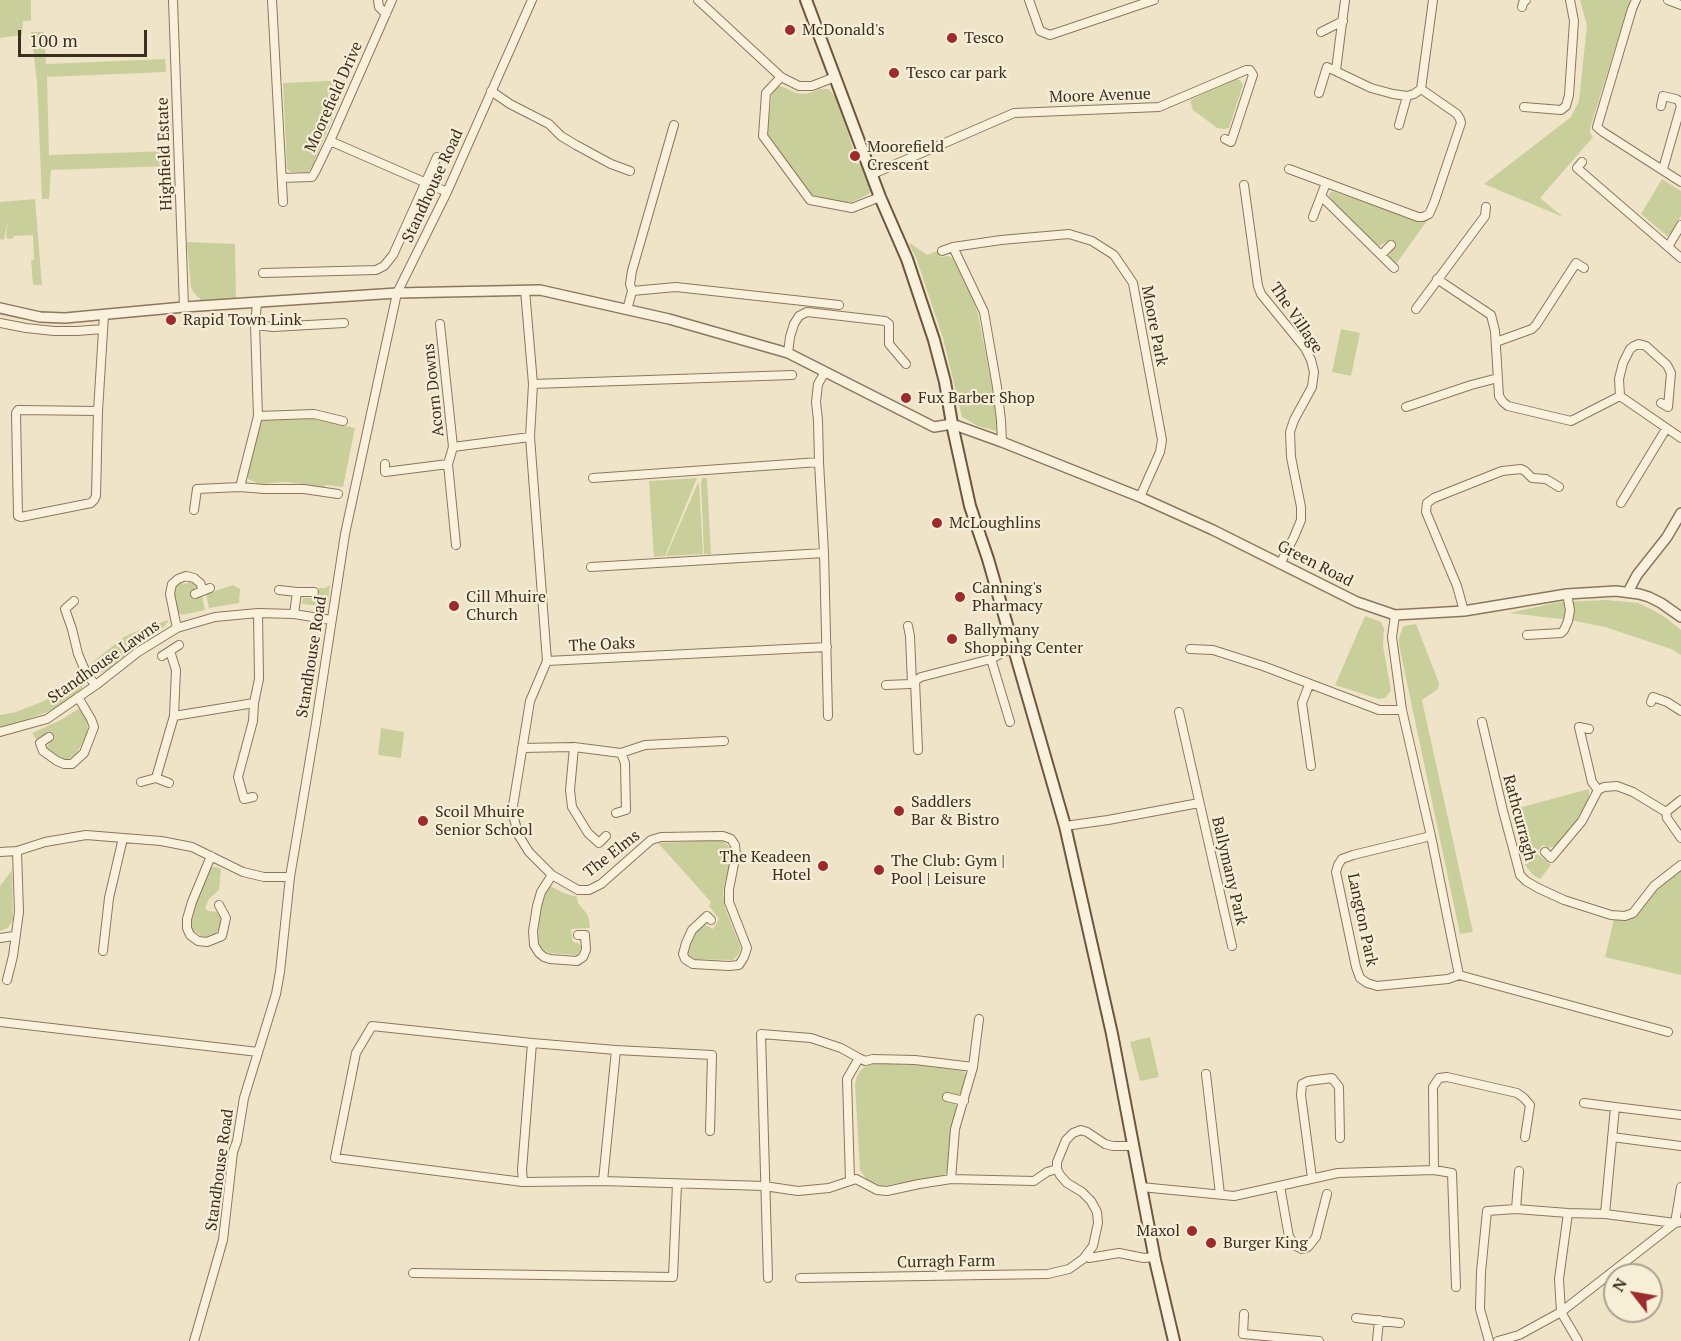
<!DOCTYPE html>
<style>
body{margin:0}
#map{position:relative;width:1681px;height:1341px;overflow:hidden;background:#f0e4c8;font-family:"PT Serif",serif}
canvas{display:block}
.north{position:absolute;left:1603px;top:1263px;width:60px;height:60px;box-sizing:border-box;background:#f7eed8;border:2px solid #ada18e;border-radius:50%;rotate:301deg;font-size:16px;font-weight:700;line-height:24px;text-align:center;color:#3d2e20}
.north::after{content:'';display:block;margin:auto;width:21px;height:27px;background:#9e2a2b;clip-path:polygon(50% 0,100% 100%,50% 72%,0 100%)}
.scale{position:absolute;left:18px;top:30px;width:129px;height:27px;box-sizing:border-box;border:3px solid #3d2e20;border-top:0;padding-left:8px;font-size:18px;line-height:21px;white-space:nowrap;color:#3d2e20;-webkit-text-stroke:4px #f7eed8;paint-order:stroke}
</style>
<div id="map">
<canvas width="1681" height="1341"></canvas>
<div class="north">N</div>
<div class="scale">100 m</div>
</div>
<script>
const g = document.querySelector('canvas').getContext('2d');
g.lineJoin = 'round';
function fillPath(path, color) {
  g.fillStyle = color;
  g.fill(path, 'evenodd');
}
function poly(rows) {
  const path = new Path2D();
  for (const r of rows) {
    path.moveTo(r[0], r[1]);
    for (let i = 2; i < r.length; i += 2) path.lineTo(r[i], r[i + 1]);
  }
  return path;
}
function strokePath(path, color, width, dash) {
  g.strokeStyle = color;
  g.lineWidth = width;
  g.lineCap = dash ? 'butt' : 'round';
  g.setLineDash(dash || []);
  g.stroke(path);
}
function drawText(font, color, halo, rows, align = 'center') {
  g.font = font + ' "PT Serif",serif';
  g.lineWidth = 4.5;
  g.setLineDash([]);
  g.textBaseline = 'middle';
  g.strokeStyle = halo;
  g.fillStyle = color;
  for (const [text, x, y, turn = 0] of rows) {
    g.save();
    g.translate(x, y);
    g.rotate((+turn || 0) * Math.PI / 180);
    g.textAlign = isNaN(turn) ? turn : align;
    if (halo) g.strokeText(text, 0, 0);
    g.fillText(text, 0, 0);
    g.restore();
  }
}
fillPath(poly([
 [0,0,31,0,31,21,23,21,22,35,0,38],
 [1580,0,1630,0,1591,125,1590,133,1593,137,1540,198,1563,217,1484,184,1571,117,1579,101,1587,25],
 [31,32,44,32,46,64,165,59,166,72,47,77,49,155,170,151,170,166,51,170,49,199,42,199,37,82],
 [1237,79,1240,80,1243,85,1229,128,1224,129,1217,128,1193,110,1190,100],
 [348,80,312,167,308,172,291,172,287,169,283,83],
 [777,86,783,87,796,93,806,94,821,89,829,89,837,99,853,149,850,151,857,164,860,163,871,191,869,194,852,202,843,202,812,195,767,135,772,94],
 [1662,179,1681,191,1681,216,1671,234,1667,236,1641,214],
 [1332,191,1417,220,1429,218,1396,264,1390,258,1389,256,1393,246,1387,242,1379,246,1373,243,1330,198,1329,194],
 [35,199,42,285,33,285,31,260,34,260,33,235,14,236,12,239,6,238,8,220,4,240,0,239,0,202],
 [187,242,235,244,236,298,201,300,195,294,191,288],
 [910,243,927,255,937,251,940,257,948,256,953,258,970,292,978,314,999,423,998,428,996,431,978,426,962,417,943,338,917,260,909,244],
 [1341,329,1360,333,1351,376,1332,372],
 [314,419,355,428,343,487,327,485,323,487,286,482,259,484,248,479,247,473,254,450,260,422,264,420],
 [697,478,665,556,654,557,649,481],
 [702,478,707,478,711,554,704,554,701,484],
 [698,483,699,483,703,554,666,556],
 [188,581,195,582,196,585,195,588,191,592,194,597,202,595,205,610,182,615,176,611,174,592,175,585,181,582,182,584,188,583],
 [233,585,240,589,239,603,209,608,206,594],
 [330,585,328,603,325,606,302,604,303,598,316,598,319,588,325,588],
 [1607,600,1638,603,1653,610,1665,617,1681,630,1681,655,1671,649,1605,627,1570,620,1509,613,1559,602],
 [1365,616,1381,622,1384,629,1383,646,1391,691,1385,698,1379,699,1335,685],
 [169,620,164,627,136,646,107,670,100,673,90,669,88,666,124,637,146,627],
 [1416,624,1439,683,1438,689,1422,700,1473,932,1460,934,1399,645,1399,638,1402,629,1404,626],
 [78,674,84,681,82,688,75,695,50,711,9,726,0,727,0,715,16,712,44,701,61,690],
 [80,708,87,720,88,732,83,743,75,755,68,759,60,759,47,749,47,746,52,740,48,733,36,739,32,733,59,721],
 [381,728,404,732,401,758,378,755],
 [1589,789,1589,796,1587,803,1571,829,1556,846,1548,848,1543,845,1536,853,1551,865,1540,879,1533,875,1525,865,1511,810],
 [718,840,724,842,731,848,731,865,725,881,723,893,725,908,741,948,739,954,733,960,694,959,689,956,686,952,689,940,700,927,705,925,713,929,719,919,709,906,711,902,658,843],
 [212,867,217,867,221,869,219,890,209,899,205,908,208,911,220,912,221,925,219,930,212,936,203,937,192,930,188,923,190,914,209,869],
 [12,870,13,920,8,928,0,931,0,886],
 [1681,870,1681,975,1605,957,1614,919,1619,920,1620,917,1631,918,1637,914,1654,891],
 [550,886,564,893,577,897,578,903,587,914,589,919,590,928,571,929,573,942,578,943,581,946,580,952,576,955,550,953,542,949,538,941,540,905,543,896],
 [1150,1037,1159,1077,1140,1081,1130,1042],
 [874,1063,918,1065,963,1071,967,1075,963,1091,959,1095,947,1093,945,1101,955,1104,957,1108,951,1128,947,1171,944,1176,882,1186,867,1180,860,1170,855,1084,857,1076,860,1071,863,1068]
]), '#c9cf9b');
const minor = poly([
 [173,0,184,307],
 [272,0,283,202],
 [378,0,379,7,386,14],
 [698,0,781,77,799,86,812,86,835,77],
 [1029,0,1040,31,1050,35,1154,0],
 [1636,0,1632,9,1597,127,1603,132,1681,182],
 [1668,0,1681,5],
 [1522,7,1523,3,1526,0],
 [1321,32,1343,21],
 [1336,70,1345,0],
 [781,77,766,93,763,136,810,200,852,208,880,197],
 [1421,89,1433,0],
 [491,91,510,104,549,124,561,136,576,145,611,164,630,171],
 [1319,93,1327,67,1371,88,1393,94,1407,96,1414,94,1421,89],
 [1661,106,1663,96,1676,99,1679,101,1681,106,1663,169],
 [1524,107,1561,110,1566,106,1569,95,1574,21,1570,0],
 [1399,125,1407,96],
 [330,141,447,192],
 [1582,162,1577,168,1681,258],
 [1289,169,1418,217,1423,217,1429,214,1434,203,1461,123,1460,119,1457,114,1421,89],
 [873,174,1014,113,1159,107,1246,70,1250,70,1253,75,1231,142,1225,139],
 [282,178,312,177,315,172,330,141,392,0],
 [1244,185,1258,286,1261,294,1305,348,1311,360,1314,372,1312,387,1294,420,1290,432,1291,457,1301,507,1301,520,1294,537,1280,564],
 [1321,196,1394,268],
 [1313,217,1326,183],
 [953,247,984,312,997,387,1001,420,1002,442],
 [1668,247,1681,225],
 [942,251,953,247,1001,240,1069,234,1092,241,1114,255,1133,283,1162,440,1160,452,1140,497],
 [1381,255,1391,245],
 [263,273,376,270,384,266,393,255,437,157],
 [1437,279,1491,315,1495,331,1499,396,1503,402,1508,406,1571,421,1620,396,1681,438],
 [525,290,533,384,530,437,547,661,827,647],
 [632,291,676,287,839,305],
 [257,303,255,325,258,416,240,487,264,489,304,489,338,494],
 [1416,309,1485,216,1486,207],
 [627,310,632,291,630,284,632,271,674,125],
 [0,323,26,328,54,331,77,331,103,329],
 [440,324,453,447,530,437],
 [255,325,273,327,344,323],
 [1496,342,1532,329,1536,325,1576,263,1584,268],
 [788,353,790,337,794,324,799,316,807,312,885,321,889,324,889,344,906,364],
 [825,372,818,384,816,402,818,420,819,462,824,553,828,716],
 [533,384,792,375],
 [1620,396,1619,379,1623,363,1630,349,1634,346,1639,344,1646,346,1667,365,1671,373,1668,407,1661,403],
 [1406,407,1471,385,1498,378],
 [98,411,18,410,16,413,18,516,21,517,91,503,94,500,96,496,98,411,104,315],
 [258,416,314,414,343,421],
 [453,447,448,464,456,545],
 [385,464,385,472,448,464],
 [593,478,819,462],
 [1621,503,1666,429],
 [194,510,197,489,240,487],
 [591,567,824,553],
 [279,590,297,592,294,614],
 [297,592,314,592],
 [195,594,210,588],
 [74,601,65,609,72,629,78,654,87,675,96,685],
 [1464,611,1457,586,1426,512,1427,503,1434,498,1502,471,1521,469,1525,471,1532,478,1546,479,1559,487],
 [1395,615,1392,637,1402,710,1431,836,1459,975,1668,1032],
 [908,626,910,636,912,683],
 [177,628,170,594,172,584,178,579,186,576,194,578,200,583,203,590],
 [1527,635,1561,633,1564,630,1568,621,1570,610,1567,594],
 [1190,649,1213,650,1263,666,1379,710,1402,710],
 [162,656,179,645],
 [991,659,1010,722],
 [547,661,530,701,512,812,519,836,529,852,552,875,578,890,589,890,601,884,651,840,661,837,723,836,731,839,735,845,736,854,729,889,729,902,747,948,744,957,739,965,729,966,693,964,685,959,683,954,686,943,692,930,707,916,711,920],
 [915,681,918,750],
 [886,685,910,684,921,677,991,659,1013,647],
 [1309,685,1302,703,1311,766],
 [1651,702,1653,697,1667,702,1681,711],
 [1179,712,1232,946],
 [174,716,254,703],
 [1482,722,1503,811,1518,867,1520,875,1526,881,1538,888,1564,900,1611,915,1625,916,1633,913,1654,886,1681,865],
 [1589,729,1579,727,1592,782,1598,790],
 [0,732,47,719,96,685,138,652,177,628,215,617,258,613,294,614,331,620],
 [49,737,40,743,43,751,57,761,64,764,72,764,84,753,94,727,91,719,78,697],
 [574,747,570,790,572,807,588,833,599,843,606,836],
 [522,748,574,747,621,753,645,745,724,741],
 [156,778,169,783],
 [141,782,156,778,174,716,176,670,170,651],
 [253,797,244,799,238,777,253,721,254,703,259,679,258,613],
 [1666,812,1667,818,1681,838],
 [616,813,626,810,625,763,621,753],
 [1065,826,1108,820,1199,803],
 [1431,836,1353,855,1342,859,1338,865,1336,872,1356,967,1360,978,1367,983,1377,986,1448,979,1459,975],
 [0,852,17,851,45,842,86,835,161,841,192,847,243,872,264,877,290,877],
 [1545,852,1551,858,1582,821,1598,790,1604,787,1617,786,1633,792,1666,812,1681,800],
 [211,856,192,902,187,919,187,928,190,935,198,941,207,942,222,936,226,918,219,905],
 [552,875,541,892,537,906,533,931,534,945,539,953,544,957,550,959,577,961,583,957,586,950,585,935,578,935],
 [0,938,14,936],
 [103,951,109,898,123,838],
 [7,980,13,956,19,912,17,851],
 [0,1022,258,1052],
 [532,1043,372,1026,356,1053,335,1158,523,1182,522,1170,532,1043,616,1050,603,1181],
 [616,1050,712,1055,710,1131],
 [859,1058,865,1061,873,1059,915,1060,973,1067,955,1129,951,1179],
 [973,1067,979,1019],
 [1206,1074,1220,1194],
 [947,1097,964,1101],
 [1615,1107,1681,1115],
 [1612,1137,1681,1146],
 [1434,1170,1433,1087,1439,1078,1447,1077,1517,1093,1524,1098,1530,1105,1525,1137],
 [1312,1178,1301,1095,1302,1084,1308,1081,1332,1078,1339,1087,1340,1138],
 [523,1182,603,1181,764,1186,798,1191,829,1188,856,1179,877,1190,887,1191,919,1184,951,1179,1034,1181,1047,1172,1057,1169,1057,1162,1066,1140,1073,1133,1081,1130,1087,1132,1105,1144,1113,1146,1134,1146],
 [1280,1186,1289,1237,1296,1246,1302,1249,1308,1247,1316,1237,1327,1194],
 [1141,1187,1234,1196,1338,1173,1434,1170,1452,1173,1456,1287],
 [1516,1209,1519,1171],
 [1568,1213,1605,1214,1615,1107,1584,1103],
 [1605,1214,1675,1223,1681,1187],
 [1086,1256,1089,1258,1119,1253,1144,1258,1154,1257],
 [413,1273,673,1277,677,1184],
 [768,1278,761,1034,811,1038,841,1048,859,1058,847,1079,850,1180],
 [800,1278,1048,1274,1069,1269,1083,1259,1093,1246,1098,1223,1097,1212,1091,1201,1082,1192,1067,1183,1060,1175,1057,1169],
 [1244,1314,1243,1334,1319,1341],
 [1356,1318,1400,1323],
 [194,1341,223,1240,233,1152,237,1141,244,1098,276,994,280,972,290,877,316,723,345,534,397,293,447,192,532,0],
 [1377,1341,1379,1320],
 [1489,1341,1480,1309,1481,1272,1487,1211,1516,1209,1568,1213,1559,1279,1561,1312,1578,1341],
 [1498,1341,1519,1335,1561,1312,1675,1223,1681,1222]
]);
const tertiary = poly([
 [0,308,40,317,65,318,184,307,397,293,540,290,669,319,788,353,934,427,952,424,1002,442,1140,497,1213,530,1357,602,1395,615,1464,611,1567,594,1616,591,1639,594,1649,597,1661,603,1681,617],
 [1628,592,1637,575,1667,537,1681,513]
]);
const secondary = poly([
 [806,0,880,197,907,259,934,340,945,382,952,424,970,506,988,559,1065,826,1112,1034,1155,1260,1174,1341]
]);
strokePath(minor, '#8d765c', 10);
strokePath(tertiary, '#8d765c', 12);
strokePath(secondary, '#6f573f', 14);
strokePath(minor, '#faf1dc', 8);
strokePath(tertiary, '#faf1dc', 9);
strokePath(secondary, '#faf1dc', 10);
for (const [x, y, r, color] of [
 [790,30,6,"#9e2a2b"],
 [952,38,6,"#9e2a2b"],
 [894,73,6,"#9e2a2b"],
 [855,156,6,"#9e2a2b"],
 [171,320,6,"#9e2a2b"],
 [906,398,6,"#9e2a2b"],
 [937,523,6,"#9e2a2b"],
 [960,597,6,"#9e2a2b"],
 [454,606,6,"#9e2a2b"],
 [952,639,6,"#9e2a2b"],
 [899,811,6,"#9e2a2b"],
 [423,821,6,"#9e2a2b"],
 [823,866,6,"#9e2a2b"],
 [879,870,6,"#9e2a2b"],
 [1192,1231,6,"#9e2a2b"],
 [1211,1243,6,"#9e2a2b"]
]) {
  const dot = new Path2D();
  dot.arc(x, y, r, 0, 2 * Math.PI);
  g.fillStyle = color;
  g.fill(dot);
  strokePath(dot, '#f7eed8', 2);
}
drawText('16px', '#3d2e20', '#f7eed8', [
 ["McDonald's",802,30],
 ["Tesco",964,38],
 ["Tesco car park",906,73],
 ["Moorefield",867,147],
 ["Crescent",867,165],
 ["Rapid Town Link",183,320],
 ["Fux Barber Shop",918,398],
 ["McLoughlins",949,523],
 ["Canning's",972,588],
 ["Pharmacy",972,606],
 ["Cill Mhuire",466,597],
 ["Church",466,615],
 ["Ballymany",964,630],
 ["Shopping Center",964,648],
 ["Saddlers",911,802],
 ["Bar & Bistro",911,820],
 ["Scoil Mhuire",435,812],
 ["Senior School",435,830],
 ["The Keadeen",811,857,"right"],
 ["Hotel",811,875,"right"],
 ["The Club: Gym |",891,861],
 ["Pool | Leisure",891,879],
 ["Maxol",1180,1231,"right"],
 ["Burger King",1223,1243]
], 'left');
drawText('16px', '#3d2e20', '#f7eed8', [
 ["Moore Avenue",1100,96,-2],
 ["Moorefield Drive",334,97,-66],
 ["Highfield Estate",165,154,-92],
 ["Standhouse Road",433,186,-65],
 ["The Village",1296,318,56],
 ["Moore Park",1154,326,79],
 ["Acorn Downs",434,390,-96],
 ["Green Road",1315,564,27],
 ["The Oaks",602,645,-3],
 ["Standhouse Road",312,657,-81],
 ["Standhouse Lawns",104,662,-35],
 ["Rathcurragh",1519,818,75],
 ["The Elms",612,854,-38],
 ["Ballymany Park",1229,871,77],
 ["Langton Park",1362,920,78],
 ["Standhouse Road",220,1170,-82],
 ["Curragh Farm",946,1262,-1]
]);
</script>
